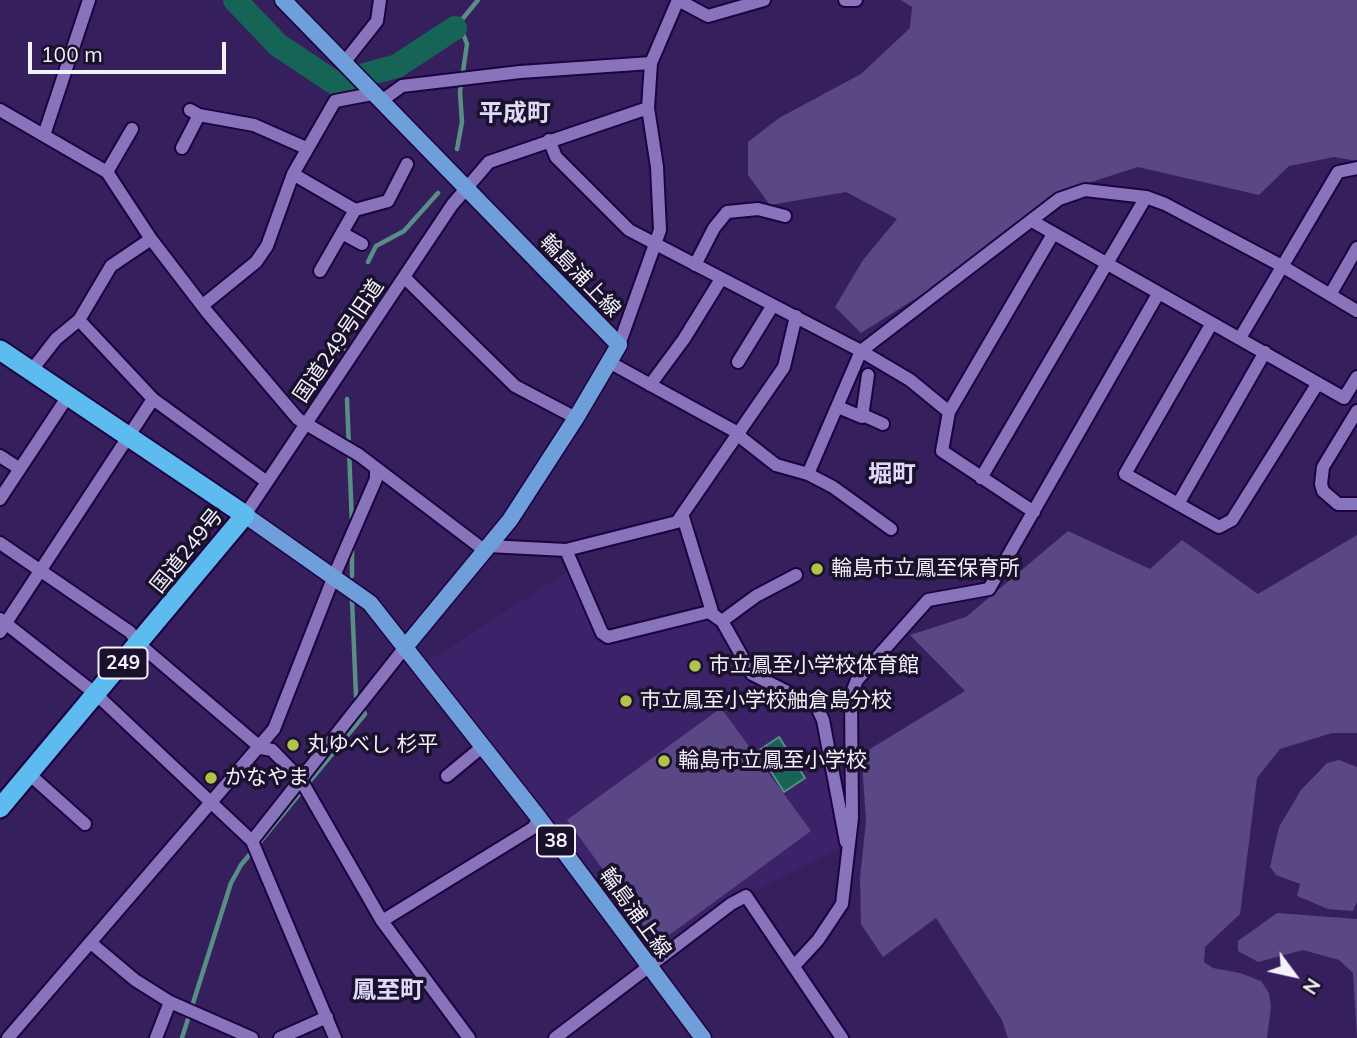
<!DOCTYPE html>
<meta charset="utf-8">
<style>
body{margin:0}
#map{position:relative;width:1357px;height:1038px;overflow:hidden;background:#361f5d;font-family:Mulish,sans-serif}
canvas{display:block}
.north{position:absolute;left:1259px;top:940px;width:70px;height:70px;-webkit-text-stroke:5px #1a112c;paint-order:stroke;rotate:123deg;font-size:19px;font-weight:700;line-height:28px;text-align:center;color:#f3f1f9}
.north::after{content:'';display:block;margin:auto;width:24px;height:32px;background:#f3f1f9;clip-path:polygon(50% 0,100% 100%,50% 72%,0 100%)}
.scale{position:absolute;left:28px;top:42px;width:198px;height:32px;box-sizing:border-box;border:4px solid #f3f1f9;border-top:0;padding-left:9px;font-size:21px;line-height:24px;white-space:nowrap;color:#f3f1f9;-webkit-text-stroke:5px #1a112c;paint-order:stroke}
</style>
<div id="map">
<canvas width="1357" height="1038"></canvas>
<div class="north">N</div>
<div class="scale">100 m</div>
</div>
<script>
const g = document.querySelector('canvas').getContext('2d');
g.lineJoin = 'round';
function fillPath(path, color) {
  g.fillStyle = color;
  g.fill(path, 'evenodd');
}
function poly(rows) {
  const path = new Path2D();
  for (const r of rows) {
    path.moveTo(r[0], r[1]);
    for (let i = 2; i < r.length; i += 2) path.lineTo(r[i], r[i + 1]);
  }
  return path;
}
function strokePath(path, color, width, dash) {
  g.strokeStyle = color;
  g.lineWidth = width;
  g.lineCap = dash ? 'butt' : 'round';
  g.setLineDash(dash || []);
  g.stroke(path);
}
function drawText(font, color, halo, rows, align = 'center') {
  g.font = font + ' Mulish,"Noto Sans JP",sans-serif';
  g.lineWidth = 7;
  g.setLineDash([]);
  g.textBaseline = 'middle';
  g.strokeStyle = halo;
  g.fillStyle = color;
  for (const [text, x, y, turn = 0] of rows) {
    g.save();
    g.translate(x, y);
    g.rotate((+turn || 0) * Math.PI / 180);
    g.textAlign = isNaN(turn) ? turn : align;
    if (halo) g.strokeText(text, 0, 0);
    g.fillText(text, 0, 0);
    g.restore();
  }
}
fillPath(poly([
 [570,570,600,641,605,644,703,616,713,622,749,677,808,705,817,717,840,848,750,893,744,889,655,961,427,662]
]), '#3c2268');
fillPath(poly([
 [901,0,1357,0,1357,161,1334,157,1289,166,1259,195,1138,167,1063,191,959,271,861,333,835,307,863,260,897,219,846,192,770,205,748,175,748,142,779,118,861,74,910,28,912,7],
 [1068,531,1150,569,1182,540,1258,594,1357,535,1357,733,1332,733,1280,749,1257,778,1240,914,1205,947,1204,962,1213,968,1240,973,1261,981,1269,993,1271,1007,1267,1038,1008,1038,1002,1020,936,918,883,957,861,924,860,878,866,821,862,762,870,749,965,691,910,635,966,617],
 [721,708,811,831,657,944,567,820],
 [1339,760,1357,767,1357,902,1353,911,1328,909,1297,896,1300,884,1276,875,1270,867,1279,827,1301,790,1327,763],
 [1277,913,1357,919,1357,1038,1353,973,1339,960,1303,950,1258,962,1238,951,1238,941]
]), '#5a4786');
const water = poly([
 [779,737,805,778,784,792,758,751,779,737]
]);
fillPath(water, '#166455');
strokePath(water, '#588e86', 2);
strokePath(poly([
 [457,149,462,122,460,92,467,44,462,31,455,28,478,0],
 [368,262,376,246,404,231,438,193],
 [343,313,344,349],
 [347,399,352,524],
 [352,576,352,544],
 [182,1038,231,883,241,865,365,714,356,696,352,600]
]), '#588e86', 4.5);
strokePath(poly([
 [235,0,278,45,335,83,397,66,455,28]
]), '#166455', 24);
const minor = poly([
 [678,0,708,16,764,0],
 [845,0,856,0],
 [343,64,377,21,380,0],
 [380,102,402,86,520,72,651,63],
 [0,110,107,172,151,239,207,312,298,419,359,455,484,550],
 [190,110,199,115,254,125,306,148],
 [44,135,89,0],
 [549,140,556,157,629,230,861,351,1059,199,1085,190,1146,197,1165,204,1282,266,1357,311],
 [182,148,199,115],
 [107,172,132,129],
 [293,174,355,210],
 [1032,221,1344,398,1357,377],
 [342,233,362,244],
 [695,265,714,228,727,212,758,209,785,216],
 [320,271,355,210,388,201,407,164],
 [404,277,515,386,576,418],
 [1330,295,1357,248],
 [203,305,256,262,267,246,293,174,335,101,372,94],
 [79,320,153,399,267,482],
 [1212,323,1125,474,1178,504,1219,527,1232,520,1318,383],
 [1240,338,1338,172,1357,168],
 [619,345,660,230,657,167,648,108,651,63,678,0],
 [609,362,740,434],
 [738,362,773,305],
 [31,371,56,339,79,320,111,266,151,239],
 [650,385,684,339,721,279],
 [838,407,862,417,868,375],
 [1357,411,1323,467,1321,484,1323,491,1338,504,1357,504],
 [863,415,883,424],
 [739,436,776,465,808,474,833,487,891,529],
 [0,456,20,469],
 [808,474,861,351,910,380,949,412],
 [981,478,1146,197],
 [0,499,68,396],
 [1178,504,1265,352],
 [1034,512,942,451,949,412,1053,234],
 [245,515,452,205,489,162,648,108],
 [683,517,713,615],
 [0,543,130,632,139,644,261,748,272,750,301,780,382,921,469,1038],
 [488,546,566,550,677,522,784,367,796,316],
 [566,550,602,633,608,637,709,612,722,621,752,674,817,707,823,720,846,842],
 [0,619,97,695,252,841,335,1038],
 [722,621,756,596,796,575],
 [0,632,153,399],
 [28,773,85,824],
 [447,776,482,747],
 [252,841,406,646],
 [382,921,533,828,539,818],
 [91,943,135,980,170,1002,252,1038],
 [795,965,818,940,842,904,852,818,851,695,857,680,928,600,989,589,1158,294],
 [8,1038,274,729,334,576,376,479,376,469],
 [156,1038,170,1002],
 [280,1038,327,1017],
 [555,1038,731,904,746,896,842,1038]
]);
const major = poly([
 [283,0,619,345,576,418,510,520,406,646],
 [245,515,370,603,539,818,703,1038]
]);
const highway = poly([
 [0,350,245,515,0,808]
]);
strokePath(minor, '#1e0240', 16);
strokePath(major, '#1e0240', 19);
strokePath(highway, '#1e0240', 23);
strokePath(minor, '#8874ba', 12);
strokePath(major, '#6e9fda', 16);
strokePath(highway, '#5dbbf0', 19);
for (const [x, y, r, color] of [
 [817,569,7,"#b2c34b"],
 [695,666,7,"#b2c34b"],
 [626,701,7,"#b2c34b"],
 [293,745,7,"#b2c34b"],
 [664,761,7,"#b2c34b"],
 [211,778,7,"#b2c34b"]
]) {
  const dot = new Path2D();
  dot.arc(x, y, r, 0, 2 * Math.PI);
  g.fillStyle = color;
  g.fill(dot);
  strokePath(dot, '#1a112c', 2.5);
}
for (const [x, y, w] of [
 [123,663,49],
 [556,841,38]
]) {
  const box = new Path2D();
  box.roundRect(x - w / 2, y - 15.5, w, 31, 5);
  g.fillStyle = '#1a112c';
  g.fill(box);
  strokePath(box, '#f3f1f9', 2);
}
drawText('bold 19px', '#f3f1f9', null, [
 ["249",123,663],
 ["38",556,841]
]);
drawText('21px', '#f3f1f9', '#1a112c', [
 ["輪島浦上線",580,276,46],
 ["国道249号旧道",339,341,-56],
 ["国道249号",187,551,-51],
 ["輪島浦上線",635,913,54]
]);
drawText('21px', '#f3f1f9', '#1a112c', [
 ["輪島市立鳳至保育所",831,569],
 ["市立鳳至小学校体育館",709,666],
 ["市立鳳至小学校舳倉島分校",640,701],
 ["丸ゆべし 杉平",307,745],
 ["輪島市立鳳至小学校",678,761],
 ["かなやま",225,778]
], 'left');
drawText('bold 24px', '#e0d9f8', '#1a112c', [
 ["平成町",515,114],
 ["堀町",892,475],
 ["鳳至町",388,991]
]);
</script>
